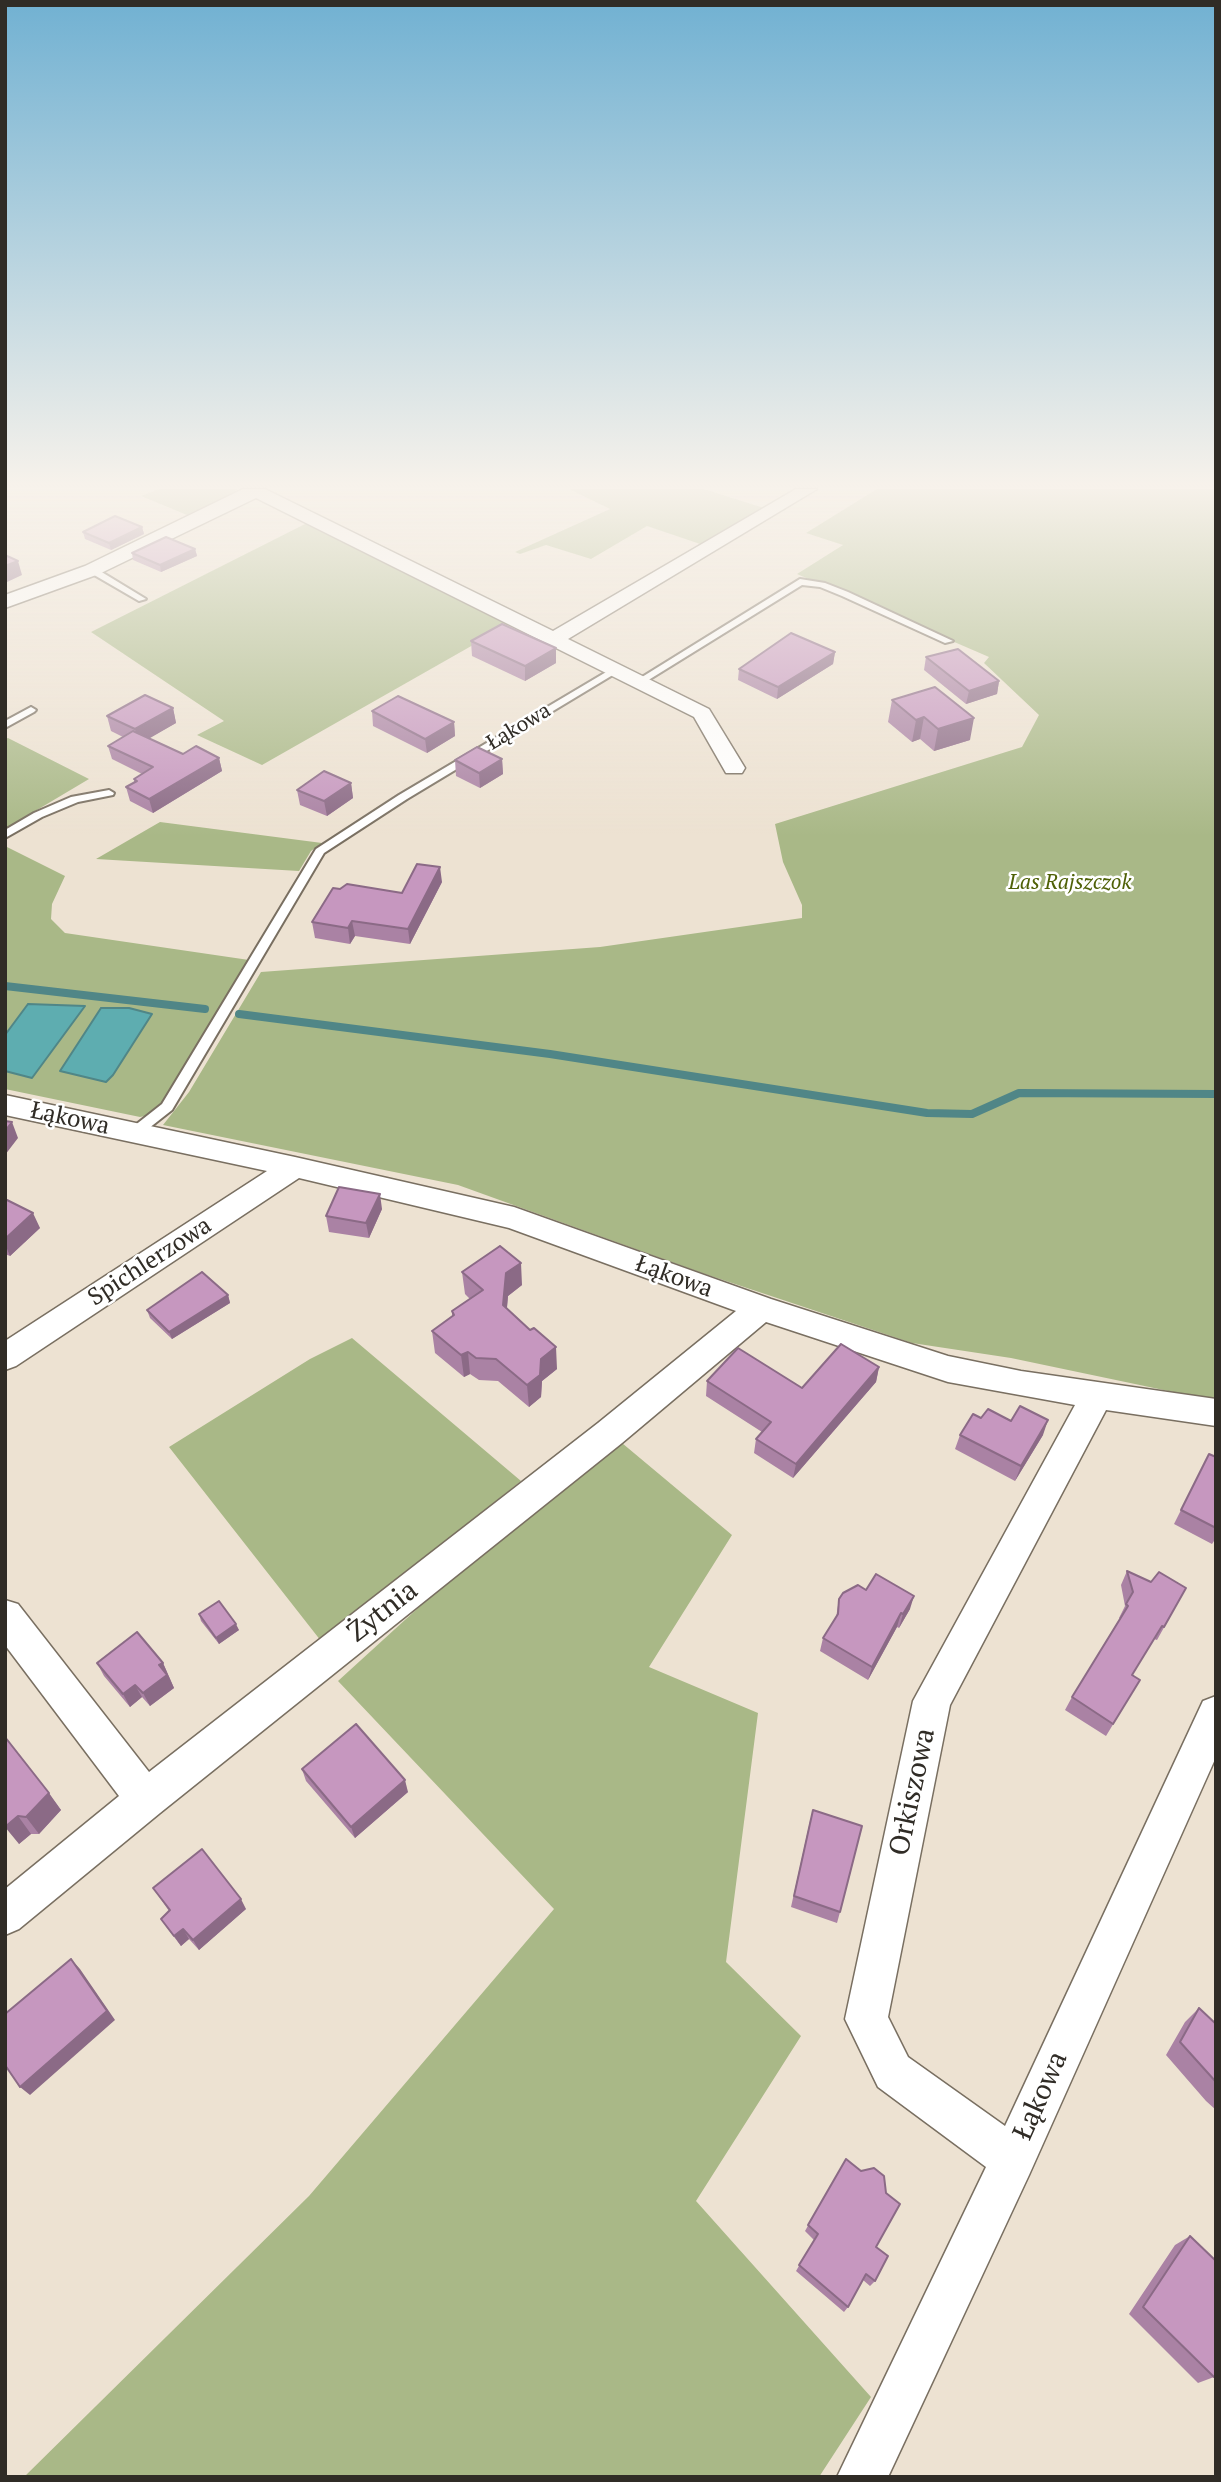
<!DOCTYPE html>
<meta charset="utf-8">
<style>
body{margin:0}
#map{position:relative;width:1221px;height:2482px;overflow:hidden;background:#ede2d2;font-family:"PT Serif",serif}
canvas{display:block}
.frame{position:absolute;inset:0;border:7px solid #302c26;pointer-events:none}
</style>
<div id="map">
<canvas width="1221" height="2482"></canvas>
<div class="frame"></div>
</div>
<script>
const g = document.querySelector('canvas').getContext('2d');
g.lineJoin = 'round';
function fillPath(path, color) {
  g.fillStyle = color;
  g.fill(path, 'evenodd');
}
function poly(rows) {
  const path = new Path2D();
  for (const r of rows) {
    path.moveTo(r[0], r[1]);
    for (let i = 2; i < r.length; i += 2) path.lineTo(r[i], r[i + 1]);
  }
  return path;
}
function strokePath(path, color, width, dash) {
  g.strokeStyle = color;
  g.lineWidth = width;
  g.lineCap = dash ? 'butt' : 'round';
  g.setLineDash(dash || []);
  g.stroke(path);
}
function drawText(font, color, halo, rows, align = 'center') {
  g.font = font + ' "PT Serif",serif';
  g.lineWidth = 5;
  g.setLineDash([]);
  g.textBaseline = 'middle';
  g.strokeStyle = halo;
  g.fillStyle = color;
  for (const [text, x, y, turn = 0] of rows) {
    g.save();
    g.translate(x, y);
    g.rotate((+turn || 0) * Math.PI / 180);
    g.textAlign = isNaN(turn) ? turn : align;
    if (halo) g.strokeText(text, 0, 0);
    g.fillText(text, 0, 0);
    g.restore();
  }
}
fillPath(poly([
 [159,489,237,489,234,493,187,515,141,496],
 [569,489,704,489,764,508,703,545,647,526,591,559,546,545,520,554,515,552,610,509],
 [877,489,1216,489,1216,1401,1011,1358,912,1343,702,1273,458,1185,163,1125,189,1092,261,972,600,947,802,918,802,905,783,862,775,824,1022,747,1039,715,984,663,989,657,797,574,843,545,806,533],
 [309,522,510,624,262,765,197,735,224,721,91,632],
 [8,738,89,779,5,829,5,739],
 [160,822,322,843,311,851,299,871,96,859],
 [5,846,65,876,52,904,51,919,65,933,249,960,159,1113,140,1117,5,1089],
 [352,1338,521,1481,321,1641,169,1447,310,1359],
 [610,1433,732,1535,649,1667,758,1713,726,1962,801,2036,696,2201,871,2397,819,2477,24,2477,309,2196,554,1909,338,1681]
]), '#a9b887');
const water = poly([
 [28,1004,85,1006,32,1078,5,1071,5,1035,28,1004],
 [101,1008,129,1008,152,1014,113,1075,106,1082,60,1071,101,1008]
]);
fillPath(water, '#5eadb0');
strokePath(water, '#508687', 2);
strokePath(poly([
 [5,986,205,1009],
 [239,1014,550,1054,927,1113,972,1114,1019,1093,1216,1094]
]), '#508687', 8);
const service = poly([
 [89,568,95,568,146,599,139,601,89,572,89,568],
 [800,579,825,583,848,592,953,641,945,643,842,596,820,587,802,585,642,684,634,682,800,579],
 [613,668,621,670,407,799,324,853,172,1110,139,1136,129,1136,127,1133,129,1130,162,1104,316,849,399,795,613,668],
 [31,707,36,710,34,712,5,728,5,721,31,707],
 [109,790,114,793,113,795,78,802,42,817,5,838,5,830,34,813,71,797,109,790]
]);
const minor = poly([
 [243,489,265,489,553,631,796,489,817,489,568,639,709,709,745,768,742,773,726,773,694,717,256,498,99,574,5,608,5,595,85,566,243,489],
 [5,1095,295,1157,514,1207,771,1299,948,1356,1021,1371,1216,1399,1216,1426,1106,1410,950,1705,888,2017,908,2057,1005,2126,1203,1701,1216,1696,1216,1757,1029,2175,888,2477,837,2477,986,2167,878,2087,845,2019,913,1701,1075,1405,948,1382,766,1322,622,1443,160,1813,19,1929,5,1935,5,1889,119,1796,5,1645,5,1600,18,1604,149,1772,598,1423,736,1311,509,1228,299,1178,16,1366,5,1370,5,1341,267,1171,5,1115,5,1095]
]);
strokePath(service, '#796f61', 4);
strokePath(minor, '#796f61', 3);
fillPath(service, '#fff');
fillPath(minor, '#fff');
fillPath(poly([
 [142,527,144,534,111,550,85,539,83,532],
 [195,549,197,556,161,572,133,560,132,553],
 [471,641,556,663,525,681,472,656],
 [835,652,833,664,777,699,738,680,739,669],
 [926,657,999,681,997,694,966,704,924,670],
 [892,700,970,740,934,751,920,739,912,742,888,722],
 [173,708,176,723,149,738,183,754,219,758,222,771,153,813,130,801,126,787,134,783,134,779,142,774,112,759,108,746,123,737,111,731,107,716],
 [372,711,454,722,455,736,427,753,373,726],
 [502,759,503,774,480,788,456,776,455,760],
 [351,783,353,798,327,816,300,805,297,790],
 [442,882,410,944,355,936,350,944,315,938,312,922,340,889,402,893],
 [5,1201,40,1228,10,1256,5,1254],
 [382,1209,369,1238,329,1232,326,1216],
 [462,1272,522,1285,508,1296,507,1308,557,1369,542,1381,541,1397,529,1407,498,1381,479,1380,470,1374,464,1377,435,1353,432,1331,452,1316,452,1311,470,1299,465,1294],
 [228,1295,230,1303,172,1339,150,1318,147,1310],
 [879,1367,876,1382,793,1478,754,1453,756,1439,762,1432,706,1396,707,1381,802,1388],
 [981,1418,1011,1421,1043,1435,1015,1481,955,1449,960,1435],
 [1209,1454,1216,1457,1216,1538,1212,1544,1174,1524],
 [1127,1571,1151,1582,1186,1588,1157,1640,1154,1639,1132,1675,1140,1680,1106,1736,1065,1710,1072,1697,1120,1618,1119,1618,1125,1606,1121,1585],
 [866,1590,910,1609,899,1628,897,1627,868,1680,820,1651,823,1638,836,1618,839,1599],
 [199,1614,239,1630,219,1644,201,1621],
 [97,1663,163,1663,174,1688,150,1706,142,1697,130,1707,104,1676],
 [5,1737,61,1810,39,1834,31,1834,19,1844],
 [302,1769,408,1792,355,1838,306,1781],
 [810,1821,840,1912,837,1923,791,1907],
 [153,1888,246,1909,199,1950,189,1939,181,1946,168,1929,161,1919,169,1911],
 [1199,2008,1216,2024,1216,2110,1206,2101,1166,2055,1185,2022],
 [846,2159,876,2247,875,2281,870,2286,863,2280,848,2307,844,2312,796,2271,814,2240,805,2231],
 [1190,2236,1214,2377,1198,2383,1129,2314,1175,2245]
]), '#aa82a4');
fillPath(poly([
 [142,527,144,534,111,550,109,543],
 [195,549,197,556,161,572,160,565],
 [18,561,22,575,5,583,5,566],
 [556,648,556,663,525,681,525,666],
 [835,652,833,664,777,699,778,687],
 [999,681,997,694,966,704,969,691],
 [173,708,176,723,138,745,135,729],
 [924,717,920,739,912,742,916,720],
 [974,718,970,740,934,751,938,729],
 [454,722,455,736,427,753,425,739],
 [219,758,222,771,153,813,149,799],
 [502,759,503,774,480,788,479,773],
 [351,783,353,798,327,816,324,801],
 [440,867,442,882,410,944,408,929],
 [352,921,355,936,350,944,348,928],
 [12,1122,18,1138,5,1155,5,1131],
 [380,1194,382,1209,369,1238,366,1223],
 [33,1213,40,1228,10,1256,5,1244,5,1239],
 [521,1263,522,1285,508,1296,505,1327,503,1305,506,1273],
 [228,1295,230,1303,172,1339,169,1332],
 [556,1347,557,1369,542,1381,541,1397,529,1407,527,1385,541,1359],
 [468,1352,470,1374,464,1377,461,1355],
 [879,1367,876,1382,793,1478,796,1464],
 [1048,1420,1043,1435,1015,1481,1021,1466],
 [914,1596,910,1609,899,1628,903,1614],
 [901,1613,897,1627,868,1680,872,1667],
 [236,1624,239,1630,219,1644,216,1638],
 [163,1663,174,1688,150,1706,143,1693,159,1665],
 [135,1685,142,1697,130,1707,123,1694],
 [405,1780,408,1792,355,1838,351,1827],
 [49,1793,61,1810,39,1834,26,1817],
 [18,1816,31,1834,19,1844,5,1827],
 [241,1899,246,1909,199,1950,193,1940],
 [183,1929,189,1939,181,1946,174,1936],
 [71,1959,80,1969,115,2020,30,2095,20,2087]
]), '#8b6a86');
const building = poly([
 [115,516,142,527,109,543,83,532,115,516],
 [166,537,195,549,160,565,132,553,166,537],
 [5,555,18,561,5,566,5,555],
 [502,624,556,648,525,666,471,641,502,624],
 [791,633,835,652,778,687,739,669,791,633],
 [958,649,999,681,969,691,926,657,958,649],
 [935,687,974,718,938,729,924,717,916,720,892,700,935,687],
 [145,695,173,708,135,729,107,716,145,695],
 [398,696,454,722,425,739,372,711,398,696],
 [133,731,183,754,196,746,219,758,149,799,126,787,137,781,134,779,153,767,108,746,133,731],
 [477,747,502,759,479,773,455,760,477,747],
 [324,771,351,783,324,801,297,790,324,771],
 [417,864,440,867,408,929,352,921,348,928,312,922,333,888,340,889,347,884,402,893,417,864],
 [5,1121,12,1122,5,1131,5,1121],
 [339,1187,380,1194,366,1223,326,1216,339,1187],
 [7,1200,33,1213,5,1239,5,1201,7,1200],
 [500,1246,521,1263,506,1273,503,1305,530,1330,534,1328,556,1347,541,1359,540,1375,527,1385,496,1359,476,1358,468,1352,461,1355,432,1331,454,1315,452,1311,483,1290,462,1272,500,1246],
 [202,1272,228,1295,169,1332,147,1310,202,1272],
 [841,1344,879,1367,796,1464,756,1439,771,1422,707,1381,738,1348,802,1388,841,1344],
 [1020,1406,1048,1420,1021,1466,960,1435,973,1414,981,1418,988,1409,1011,1421,1020,1406],
 [1209,1454,1216,1457,1216,1528,1181,1510,1209,1454],
 [1127,1571,1151,1582,1159,1572,1186,1588,1164,1627,1162,1626,1132,1675,1140,1680,1113,1724,1072,1697,1128,1606,1126,1604,1133,1592,1127,1571],
 [876,1574,914,1596,903,1614,901,1613,872,1667,823,1638,838,1614,839,1599,843,1593,858,1585,866,1590,876,1574],
 [219,1601,236,1624,216,1638,199,1614,219,1601],
 [137,1632,163,1663,159,1665,167,1675,143,1693,135,1685,123,1694,97,1663,137,1632],
 [356,1724,405,1780,351,1827,302,1769,356,1724],
 [5,1737,49,1793,26,1817,18,1816,5,1827,5,1737],
 [813,1810,862,1826,840,1912,794,1896,813,1810],
 [202,1849,241,1899,193,1940,183,1929,174,1936,161,1919,170,1910,153,1888,202,1849],
 [71,1959,107,2011,20,2087,5,2065,5,2014,71,1959],
 [1199,2008,1216,2024,1216,2082,1180,2042,1199,2008],
 [846,2159,861,2171,874,2168,884,2176,886,2193,900,2204,876,2247,888,2256,875,2281,866,2274,848,2307,799,2265,818,2234,808,2225,846,2159],
 [1190,2236,1216,2261,1216,2375,1214,2377,1143,2307,1190,2236]
]);
fillPath(building, '#c697bf');
strokePath(building, '#8b6a86', 2);
const sky = g.createLinearGradient(0, 0, 0, 836);
sky.addColorStop(0, '#71b1d2');
sky.addColorStop(0.58, '#f7f2eb');
sky.addColorStop(1, '#f7f2eb00');
g.fillStyle = sky;
g.fillRect(0, 0, 1221, 836);
drawText('21px', '#302c26', '#fff', [
 ["Łąkowa",519,727,-31]
]);
drawText('italic 21px', '#4f6107', '#fff', [
 ["Las Rajszczok",1070,883]
]);
drawText('24px', '#302c26', '#fff', [
 ["Łąkowa",70,1119,12],
 ["Spichlerzowa",150,1262,-33],
 ["Łąkowa",674,1277,20]
]);
drawText('28px', '#302c26', '#fff', [
 ["Żytnia",383,1612,-38],
 ["Orkiszowa",913,1792,-78],
 ["Łąkowa",1041,2096,-66]
]);
</script>
